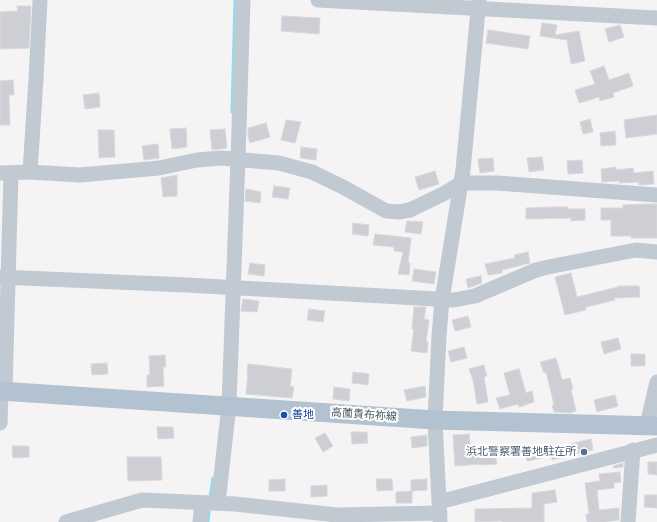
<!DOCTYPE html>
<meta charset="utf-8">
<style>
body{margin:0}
canvas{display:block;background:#f5f3f3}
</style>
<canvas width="657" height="522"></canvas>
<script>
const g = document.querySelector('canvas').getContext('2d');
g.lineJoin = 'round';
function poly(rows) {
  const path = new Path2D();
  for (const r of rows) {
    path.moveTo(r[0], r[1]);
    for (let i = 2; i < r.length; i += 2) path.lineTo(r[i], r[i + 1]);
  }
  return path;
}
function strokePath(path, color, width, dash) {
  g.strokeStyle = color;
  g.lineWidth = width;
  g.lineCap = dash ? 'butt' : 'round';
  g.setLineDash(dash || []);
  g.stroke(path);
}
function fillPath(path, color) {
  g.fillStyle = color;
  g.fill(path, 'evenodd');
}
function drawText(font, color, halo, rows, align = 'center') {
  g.font = font + ' "Fira Sans","Noto Sans JP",sans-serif';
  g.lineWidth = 4;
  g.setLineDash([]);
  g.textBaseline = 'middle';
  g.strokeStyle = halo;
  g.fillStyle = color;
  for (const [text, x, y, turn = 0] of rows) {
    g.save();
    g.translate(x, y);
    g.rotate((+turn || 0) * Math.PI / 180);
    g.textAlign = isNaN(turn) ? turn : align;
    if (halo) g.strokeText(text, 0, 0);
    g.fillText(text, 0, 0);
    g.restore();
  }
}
strokePath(poly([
 [232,112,235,0],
 [210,498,213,478],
 [208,522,209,512]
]), '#90daee', 3);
const building = poly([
 [17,6,31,6,29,48,0,49,0,12,18,11,17,6],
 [282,16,320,18,319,34,281,31,282,16],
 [542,23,557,25,555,35,579,31,585,61,571,64,567,40,540,36,542,23],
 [620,25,624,37,609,42,605,29,620,25],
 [488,30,530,36,528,49,486,43,488,30],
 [604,66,609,80,629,73,633,86,613,93,614,97,600,101,599,97,579,103,575,90,595,84,590,71,604,66],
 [13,80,14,95,9,95,10,125,0,125,0,81,13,80],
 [99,93,100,107,85,109,83,95,99,93],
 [657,115,657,134,626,138,624,120,657,115],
 [590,119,593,132,583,134,580,122,590,119],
 [286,120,301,122,295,143,281,140,286,120],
 [266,123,270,137,250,143,248,136,248,128,266,123],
 [186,128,187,147,172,149,170,129,186,128],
 [225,129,227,148,212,150,210,130,225,129],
 [98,130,114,130,115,157,99,158,98,130],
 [615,131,616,145,601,146,600,133,615,131],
 [158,144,159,158,144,160,142,146,158,144],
 [301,147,317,149,316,160,300,158,301,147],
 [542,157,544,170,529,172,527,158,542,157],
 [493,158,494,171,480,173,478,159,493,158],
 [582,160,583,173,568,174,567,161,582,160],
 [616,167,616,170,633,168,634,173,653,171,654,184,639,185,639,182,620,183,619,181,602,182,601,169,616,167],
 [435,171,439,184,419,190,415,177,435,171],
 [177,175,177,196,163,197,161,178,177,175],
 [274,186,290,188,288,199,272,197,274,186],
 [246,189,261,192,260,203,245,201,246,189],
 [648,204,657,204,657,238,631,238,631,236,611,236,611,220,601,220,601,208,623,208,623,205,648,204],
 [553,207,568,207,568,209,585,209,585,220,571,221,571,218,526,219,526,208,553,207],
 [407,221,423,222,421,234,405,232,407,221],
 [353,223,369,225,368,236,352,234,353,223],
 [375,234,411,238,408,263,410,263,409,275,398,274,403,252,394,251,394,247,373,245,375,234],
 [528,252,530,263,502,270,502,273,488,275,485,264,515,258,514,255,528,252],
 [250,263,265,265,264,276,248,274,250,263],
 [414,269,436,272,434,284,412,281,414,269],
 [571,273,577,297,618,287,618,286,639,286,640,297,614,298,615,300,586,307,586,310,565,315,555,277,571,273],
 [481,276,482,283,468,288,466,279,481,276],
 [243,299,259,301,257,312,241,311,243,299],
 [414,307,426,307,424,319,429,320,426,342,428,342,427,353,411,351,414,329,412,329,414,307],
 [309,309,325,311,323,322,307,320,309,309],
 [468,316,471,327,455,331,452,320,468,316],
 [618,338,621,349,604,354,601,342,618,338],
 [464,347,467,358,451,362,448,351,464,347],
 [631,354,645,354,645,366,631,366,631,354],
 [165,355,166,367,163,367,164,386,147,387,147,375,150,375,149,356,165,355],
 [556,358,562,380,570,378,573,389,571,390,576,411,570,413,554,412,552,405,554,405,546,372,544,373,540,362,556,358],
 [107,363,108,374,92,375,91,364,107,363],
 [248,364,292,369,290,386,294,387,292,398,246,394,248,375,247,375,248,364],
 [484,365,487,376,484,377,488,402,477,404,473,380,469,369,484,365],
 [519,369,526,393,532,391,534,402,519,407,518,404,500,409,496,398,510,395,504,373,519,369],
 [353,372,369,374,368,385,352,383,353,372],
 [425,386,426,397,407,401,404,390,425,386],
 [334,387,350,389,349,401,333,399,334,387],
 [615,395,618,406,597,412,594,400,615,395],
 [157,427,173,427,174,438,158,439,157,427],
 [351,432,367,432,368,443,352,444,351,432],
 [325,433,333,446,323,452,315,438,325,433],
 [469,434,471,455,495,452,497,464,481,465,481,464,455,466,453,435,469,434],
 [427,435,427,446,412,448,411,437,427,435],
 [591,439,593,450,552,460,550,449,591,439],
 [12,446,29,446,29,457,13,458,12,446],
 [540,447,542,458,527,461,524,450,540,447],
 [127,457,161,457,162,480,128,481,127,457],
 [648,462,657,462,657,475,648,474,648,462],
 [623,463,623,467,614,468,613,466,623,463],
 [620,472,621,482,614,483,614,488,597,490,599,510,619,508,619,520,604,522,587,522,586,514,589,514,585,483,600,481,599,474,620,472],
 [285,479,285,491,269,491,269,480,285,479],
 [376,479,392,479,393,490,377,491,376,479],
 [427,479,427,490,411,491,411,480,427,479],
 [327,485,327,496,311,497,311,486,327,485],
 [555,490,557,502,544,504,544,522,502,522,502,521,475,522,475,509,532,508,532,493,555,490],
 [412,491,412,503,396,503,396,492,412,491],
 [645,495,657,495,657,508,644,507,645,495]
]);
fillPath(building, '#cdcfd5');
strokePath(building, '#d7d9de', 1);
strokePath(poly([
 [318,0,657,18],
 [30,172,36,79,40,0],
 [0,173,30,172,80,175,159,168,197,160,221,158,279,163,312,172,343,187,386,211,399,212,410,210,445,193,461,183,497,183,657,195],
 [0,277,187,285,454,300,475,296,536,270,548,267,636,250,657,252],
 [5,391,11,173],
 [0,423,1,391],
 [647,425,657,382],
 [439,502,657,445],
 [218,503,229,405,238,159,243,0],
 [66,522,142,500,235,504,337,515,440,513],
 [200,522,202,503],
 [440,522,435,420,439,336,442,300,463,170,479,0],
 [628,522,633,450]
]), '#c1cad2', 15);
strokePath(poly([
 [0,391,435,420,657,426]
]), '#b3c2d1', 19);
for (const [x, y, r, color] of [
 [284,415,4,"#1a4fb4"],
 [584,452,4,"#5c6f8a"]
]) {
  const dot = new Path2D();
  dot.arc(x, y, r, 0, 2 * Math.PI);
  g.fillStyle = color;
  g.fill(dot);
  strokePath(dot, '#fff', 1.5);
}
drawText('11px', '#164399', '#fff', [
 ["善地",292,415]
], 'left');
drawText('11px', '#4a5661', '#fff', [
 ["高薗貴布祢線",364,415,4]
]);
drawText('11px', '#4e5e75', '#fff', [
 ["浜北警察署善地駐在所",576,452]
], 'right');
</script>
